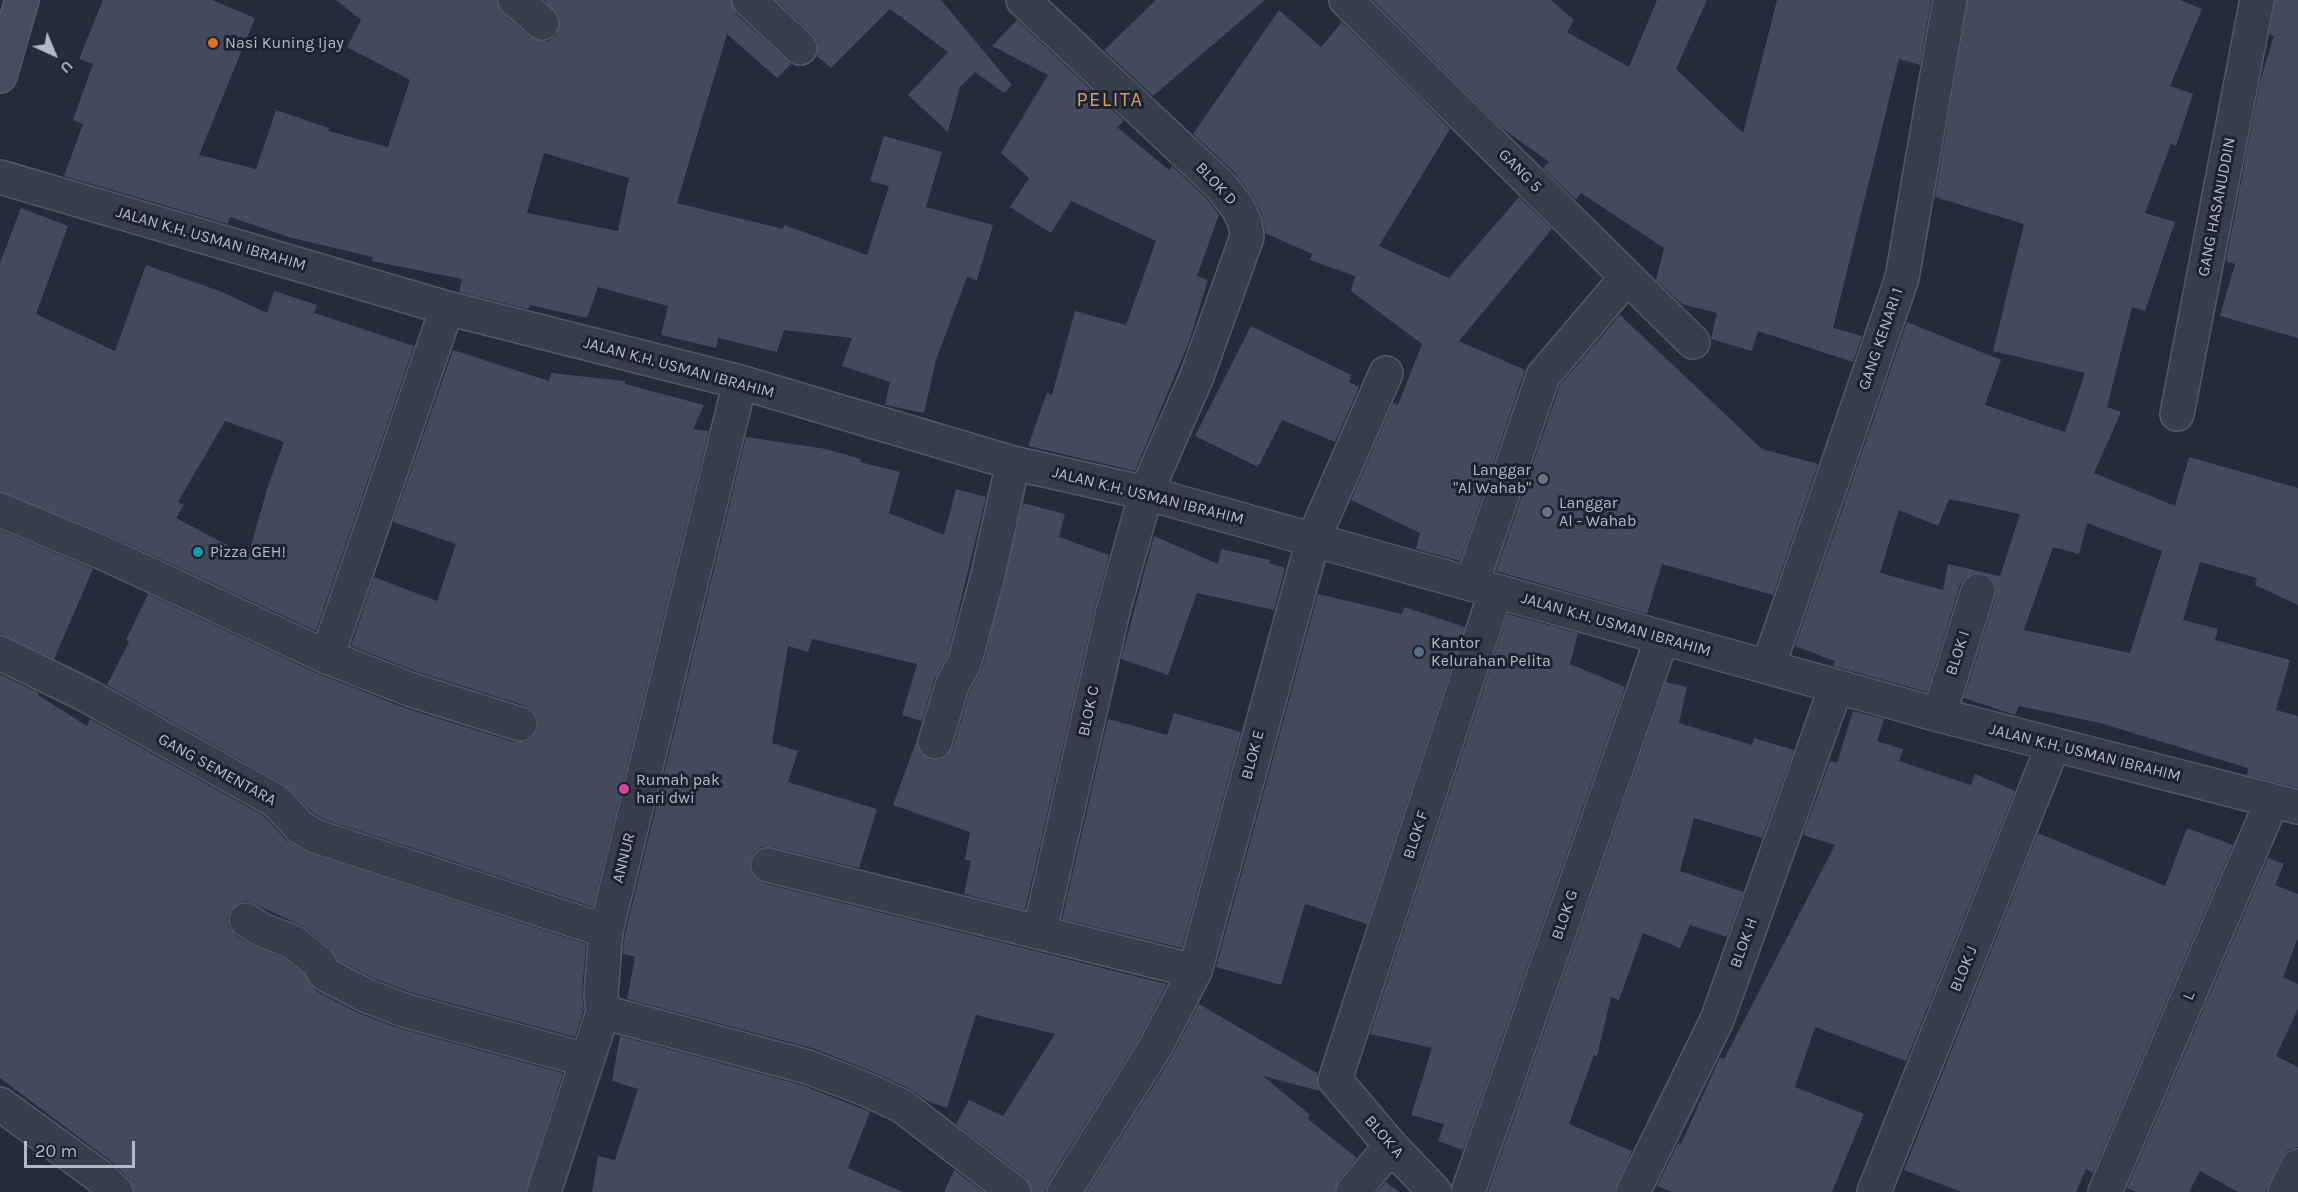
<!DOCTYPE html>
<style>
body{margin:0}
#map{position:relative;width:2298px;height:1192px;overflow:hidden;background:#242b3b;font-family:Karla,sans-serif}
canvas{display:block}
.north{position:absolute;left:24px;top:24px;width:60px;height:60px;-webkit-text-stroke:4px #1d2230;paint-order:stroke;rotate:136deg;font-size:16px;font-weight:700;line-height:24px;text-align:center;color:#b3b8c7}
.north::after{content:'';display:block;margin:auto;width:21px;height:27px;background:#b3b8c7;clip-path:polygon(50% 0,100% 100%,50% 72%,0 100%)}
.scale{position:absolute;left:24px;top:1141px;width:111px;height:27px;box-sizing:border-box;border:3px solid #b3b8c7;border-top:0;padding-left:8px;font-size:18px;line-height:21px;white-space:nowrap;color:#b3b8c7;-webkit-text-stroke:4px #1d2230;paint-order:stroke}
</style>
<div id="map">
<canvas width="2298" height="1192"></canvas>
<div class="north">U</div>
<div class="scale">20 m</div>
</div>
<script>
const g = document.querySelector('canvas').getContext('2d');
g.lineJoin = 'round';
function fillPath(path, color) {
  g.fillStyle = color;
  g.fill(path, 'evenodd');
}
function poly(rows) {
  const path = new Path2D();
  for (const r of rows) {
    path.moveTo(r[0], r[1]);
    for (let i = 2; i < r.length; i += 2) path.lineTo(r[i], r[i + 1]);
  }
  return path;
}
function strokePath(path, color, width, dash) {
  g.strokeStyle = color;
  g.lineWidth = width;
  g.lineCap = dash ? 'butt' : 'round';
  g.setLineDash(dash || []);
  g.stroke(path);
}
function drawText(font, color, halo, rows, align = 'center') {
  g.font = font + ' Karla,sans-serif';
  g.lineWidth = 6;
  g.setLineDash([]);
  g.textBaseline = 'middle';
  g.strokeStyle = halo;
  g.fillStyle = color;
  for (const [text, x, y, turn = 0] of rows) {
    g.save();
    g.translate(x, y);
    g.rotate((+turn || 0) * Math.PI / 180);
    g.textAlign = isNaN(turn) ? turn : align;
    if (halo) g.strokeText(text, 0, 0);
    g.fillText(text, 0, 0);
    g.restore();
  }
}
fillPath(poly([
 [103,0,212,0,255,18,199,155,256,169,276,110,329,128,328,131,388,147,410,80,347,47,361,20,336,0,497,0,503,14,530,37,539,41,548,41,556,36,560,26,559,16,544,0,731,0,736,14,791,64,777,78,727,34,677,203,783,229,784,225,867,255,889,186,870,181,884,136,942,152,926,207,993,225,977,280,967,277,936,360,924,413,885,405,890,382,842,366,852,338,784,330,777,352,718,338,716,348,661,335,668,306,598,287,587,318,530,305,528,309,459,292,462,279,372,261,373,257,292,238,230,217,228,224,64,176,83,124,73,120,93,64,79,59],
 [544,153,629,178,618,231,527,213],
 [776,0,941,0,1012,85,1004,93,975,72,960,87,948,132,908,95,948,52,890,9,831,68,817,56,818,43,813,35],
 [1156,0,1265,0,1153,96,1104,50],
 [1373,0,1551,0,1574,20,1567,32,1629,67,1657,0,1707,0,1676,69,1743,133,1777,0,1931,0,1920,65,1899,59,1833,328,1862,336,1853,362,1758,331,1752,351,1711,339,1717,313,1682,304,1656,280,1664,248,1581,193,1576,200,1543,168,1549,162,1502,128],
 [1968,0,2180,0,2202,9,2170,86,2193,94,2176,146,2171,144,2145,213,2175,222,2145,311,2132,307,2107,407,2121,412,2094,473,2175,506,2189,457,2298,488,2298,605,2255,585,2257,578,2200,562,2183,620,2218,629,2215,640,2290,660,2276,710,2298,716,2298,788,2247,775,2248,768,2100,723,2019,706,2015,715,1964,698,1996,596,1996,588,1992,579,1983,573,1973,573,1965,578,1960,585,1927,692,1833,666,1835,661,1795,646,1907,322,2001,360,1985,405,2065,432,2085,373,1993,351,2024,224,1935,197],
 [1949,499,2020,514,2000,576,1948,564,1943,590,1880,573,1899,510,1938,526],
 [2087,523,2162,551,2130,653,2024,630,2053,547,2079,554],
 [2275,0,2298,0,2298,338,2220,316,2235,264,2226,261,2260,82,2274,36,2269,34],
 [1279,10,1321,47,1342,22,1450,129,1379,246,1449,278,1519,197,1552,229,1459,341,1525,370,1460,561,1416,549,1420,533,1351,500,1393,403,1398,405,1422,344,1351,291,1355,276,1310,260,1312,254,1265,233,1262,215,1253,197,1235,173,1193,134],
 [1017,20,1124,121,1117,127,1169,170,1172,166,1208,200,1219,215,1197,276,1208,280,1189,342,1135,471,1028,446,1047,393,1052,395,1075,311,1126,325,1156,241,1071,201,1051,233,1010,207,1029,178,1001,153,1048,75,992,46],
 [21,208,68,226,36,314,115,351,146,265,222,292,267,313,274,291,317,305,314,313,414,346,316,631,117,539,0,492,0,263],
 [225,421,284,442,268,486,248,556,176,518,184,505,178,502],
 [1620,315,1762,449,1818,464,1773,595,1662,564,1647,614,1496,571,1560,385],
 [1251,326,1351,375,1349,382,1359,387,1335,442,1282,420,1258,467,1195,436],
 [453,350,549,381,551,373,625,381,625,384,704,405,693,429,709,431,593,907,323,819,312,812,285,785,107,685,129,642,126,640,148,594,319,674,405,708,514,742,525,742,533,737,538,729,538,719,533,711,526,706,418,672,351,646,374,577,437,601,456,544,393,522],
 [746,437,826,449,861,459,860,462,900,472,889,513,944,535,956,489,986,497,947,657,935,677,922,721,902,715,917,664,812,639,808,652,788,646,772,743,798,751,788,782,877,809,859,868,772,847,762,847,754,852,750,861,750,870,755,878,763,883,1167,984,1139,1039,1048,1182,1045,1192,1032,1192,1025,1177,956,1124,969,1100,1003,1116,1055,1034,976,1015,947,1108,927,1101,910,1089,871,1071,815,1049,627,999,635,957,623,954,625,934],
 [1023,503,1065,514,1059,537,1109,555,1095,607,1025,910,964,894,971,861,965,860,970,832,893,805,917,739,921,754,930,760,940,760,947,756,953,747,970,691,982,669],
 [0,530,93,569,54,659,0,634],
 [1154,536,1218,564,1221,549,1270,560,1269,563,1285,568,1274,610,1197,593,1168,675,1121,659],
 [1318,594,1402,614,1404,607,1465,627,1367,924,1305,904,1281,985,1216,967],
 [1508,614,1578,633,1570,664,1625,687,1463,1150,1438,1141,1444,1124,1411,1115,1432,1048,1370,1034],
 [0,674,39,693,38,695,87,726,90,719,264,816,286,840,306,852,586,944,582,993,584,1009,575,1037,413,993,375,979,338,960,330,948,304,927,255,904,246,901,237,904,230,911,227,919,229,928,236,936,255,947,284,958,304,974,316,991,358,1013,402,1029,563,1073,526,1192,134,1192,129,1179,112,1162,0,1078],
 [1666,682,1687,687,1679,723,1752,745,1754,738,1794,750,1762,838,1694,818,1680,871,1743,892,1727,937,1690,925,1680,948,1643,933,1619,1000,1611,997,1597,1056,1594,1055,1569,1124,1632,1151,1614,1192,1488,1192],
 [1853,711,1884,719,1877,741,1903,749,1899,761,1971,785,1975,774,2015,791,1906,1061,1815,1027,1795,1087,1864,1114,1832,1192,1672,1192,1657,1186,1678,1143,1681,1144,1720,1057,1724,1059,1835,845,1803,835,1830,761,1837,763],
 [1174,713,1241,732,1182,948,1062,919,1108,719,1167,735],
 [2187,828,2233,845,2093,1173,2086,1169,2076,1192,1962,1192,1904,1170,2038,833,2165,886],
 [2268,858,2284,864,2275,885,2298,894,2298,938,2283,977,2298,984,2298,1009,2276,1056,2298,1067,2298,1147,2288,1150,2282,1157,2266,1192,2238,1192,2200,1171,2189,1192,2136,1192,2127,1188],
 [1199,1004,1317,1073,1317,1083,1320,1091,1263,1076,1310,1115,1308,1119,1357,1158,1339,1180,1335,1192,1086,1192,1171,1058],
 [620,1036,802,1085,870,1112,848,1168,903,1192,592,1192,598,1156,615,1160,638,1089,612,1081],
 [954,1170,983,1192,944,1192],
 [1386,1182,1399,1192,1377,1192]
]), '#434a5d');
const street = poly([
 [515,0,542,23],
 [749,0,800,48],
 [1023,0,1222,187,1238,208,1245,223,1247,237,1197,376,1146,493,1113,611,1040,930],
 [1346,0,1693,342],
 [0,177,447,308,740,382,1013,463,1146,493,1939,715,2298,807],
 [2177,414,2257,0],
 [0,510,110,556,327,657,412,690,520,724],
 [1472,583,1543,376,1627,277],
 [0,653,86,695,276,801,300,827,315,836,606,931],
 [327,657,447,308],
 [1768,667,1902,278,1950,0],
 [1939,715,1978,591],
 [935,742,953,683,964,664,987,579,1013,463],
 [768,865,1195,971],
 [246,920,262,930,293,942,318,962,325,974,367,996,407,1011,587,1060],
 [603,1012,808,1067,863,1088,902,1106,1014,1192],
 [0,1104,99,1176,116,1192],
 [544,1192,603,1012,601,994,606,931,740,382],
 [1064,1192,1155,1048,1195,971,1313,540,1386,373],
 [1353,1192,1391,1146],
 [1435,1192,1391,1146,1335,1080,1496,591],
 [1468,1192,1662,638],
 [1633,1192,1717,1020,1836,687],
 [1874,1192,2053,746],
 [2105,1192,2272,801],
 [2285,1192,2298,1166]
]);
const secondary = poly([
 [0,76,22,0]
]);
strokePath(street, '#535866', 36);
strokePath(secondary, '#535866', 36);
strokePath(street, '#383d4b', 33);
strokePath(secondary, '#464c5e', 33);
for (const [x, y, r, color] of [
 [213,43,6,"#e8710a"],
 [1543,479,6,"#6b7280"],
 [1547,512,6,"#6b7280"],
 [198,552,6,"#0f9aa8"],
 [1419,652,6,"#5c6f8a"],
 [624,789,6,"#d1479c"]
]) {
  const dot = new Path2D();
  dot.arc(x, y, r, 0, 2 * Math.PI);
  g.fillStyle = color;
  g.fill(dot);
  strokePath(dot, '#1d2230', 2);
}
drawText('16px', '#b3b8c7', '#1d2230', [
 ["Nasi Kuning Ijay",225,43],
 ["Langgar",1531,470,"right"],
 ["\"Al Wahab\"",1531,488,"right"],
 ["Langgar",1559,503],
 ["Al - Wahab",1559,521],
 ["Pizza GEH!",210,552],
 ["Kantor",1431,643],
 ["Kelurahan Pelita",1431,661],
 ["Rumah pak",636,780],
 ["hari dwi",636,798]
], 'left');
drawText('16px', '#b3b8c7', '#1d2230', [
 ["GANG 5",1520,171,45],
 ["BLOK D",1216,184,47],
 ["GANG HASANUDDIN",2217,207,-79],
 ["JALAN K.H. USMAN IBRAHIM",211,239,16],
 ["GANG KENARI 1",1881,339,-71],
 ["JALAN K.H. USMAN IBRAHIM",679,368,15],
 ["JALAN K.H. USMAN IBRAHIM",1148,496,14],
 ["JALAN K.H. USMAN IBRAHIM",1616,625,16],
 ["BLOK I",1958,653,-72],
 ["BLOK C",1089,711,-78],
 ["JALAN K.H. USMAN IBRAHIM",2085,753,14],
 ["BLOK E",1253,755,-75],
 ["GANG SEMENTARA",217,770,29],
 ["BLOK F",1416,835,-72],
 ["ANNUR",624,858,-76],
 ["BLOK G",1565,915,-71],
 ["BLOK H",1744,943,-70],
 ["BLOK J",1964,969,-68],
 ["L",2189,996,-67],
 ["BLOK A",1384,1137,49]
]);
g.letterSpacing = '1.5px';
drawText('20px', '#d0a065', '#1d2230', [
 ["PELITA",1110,100]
]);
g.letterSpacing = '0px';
</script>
